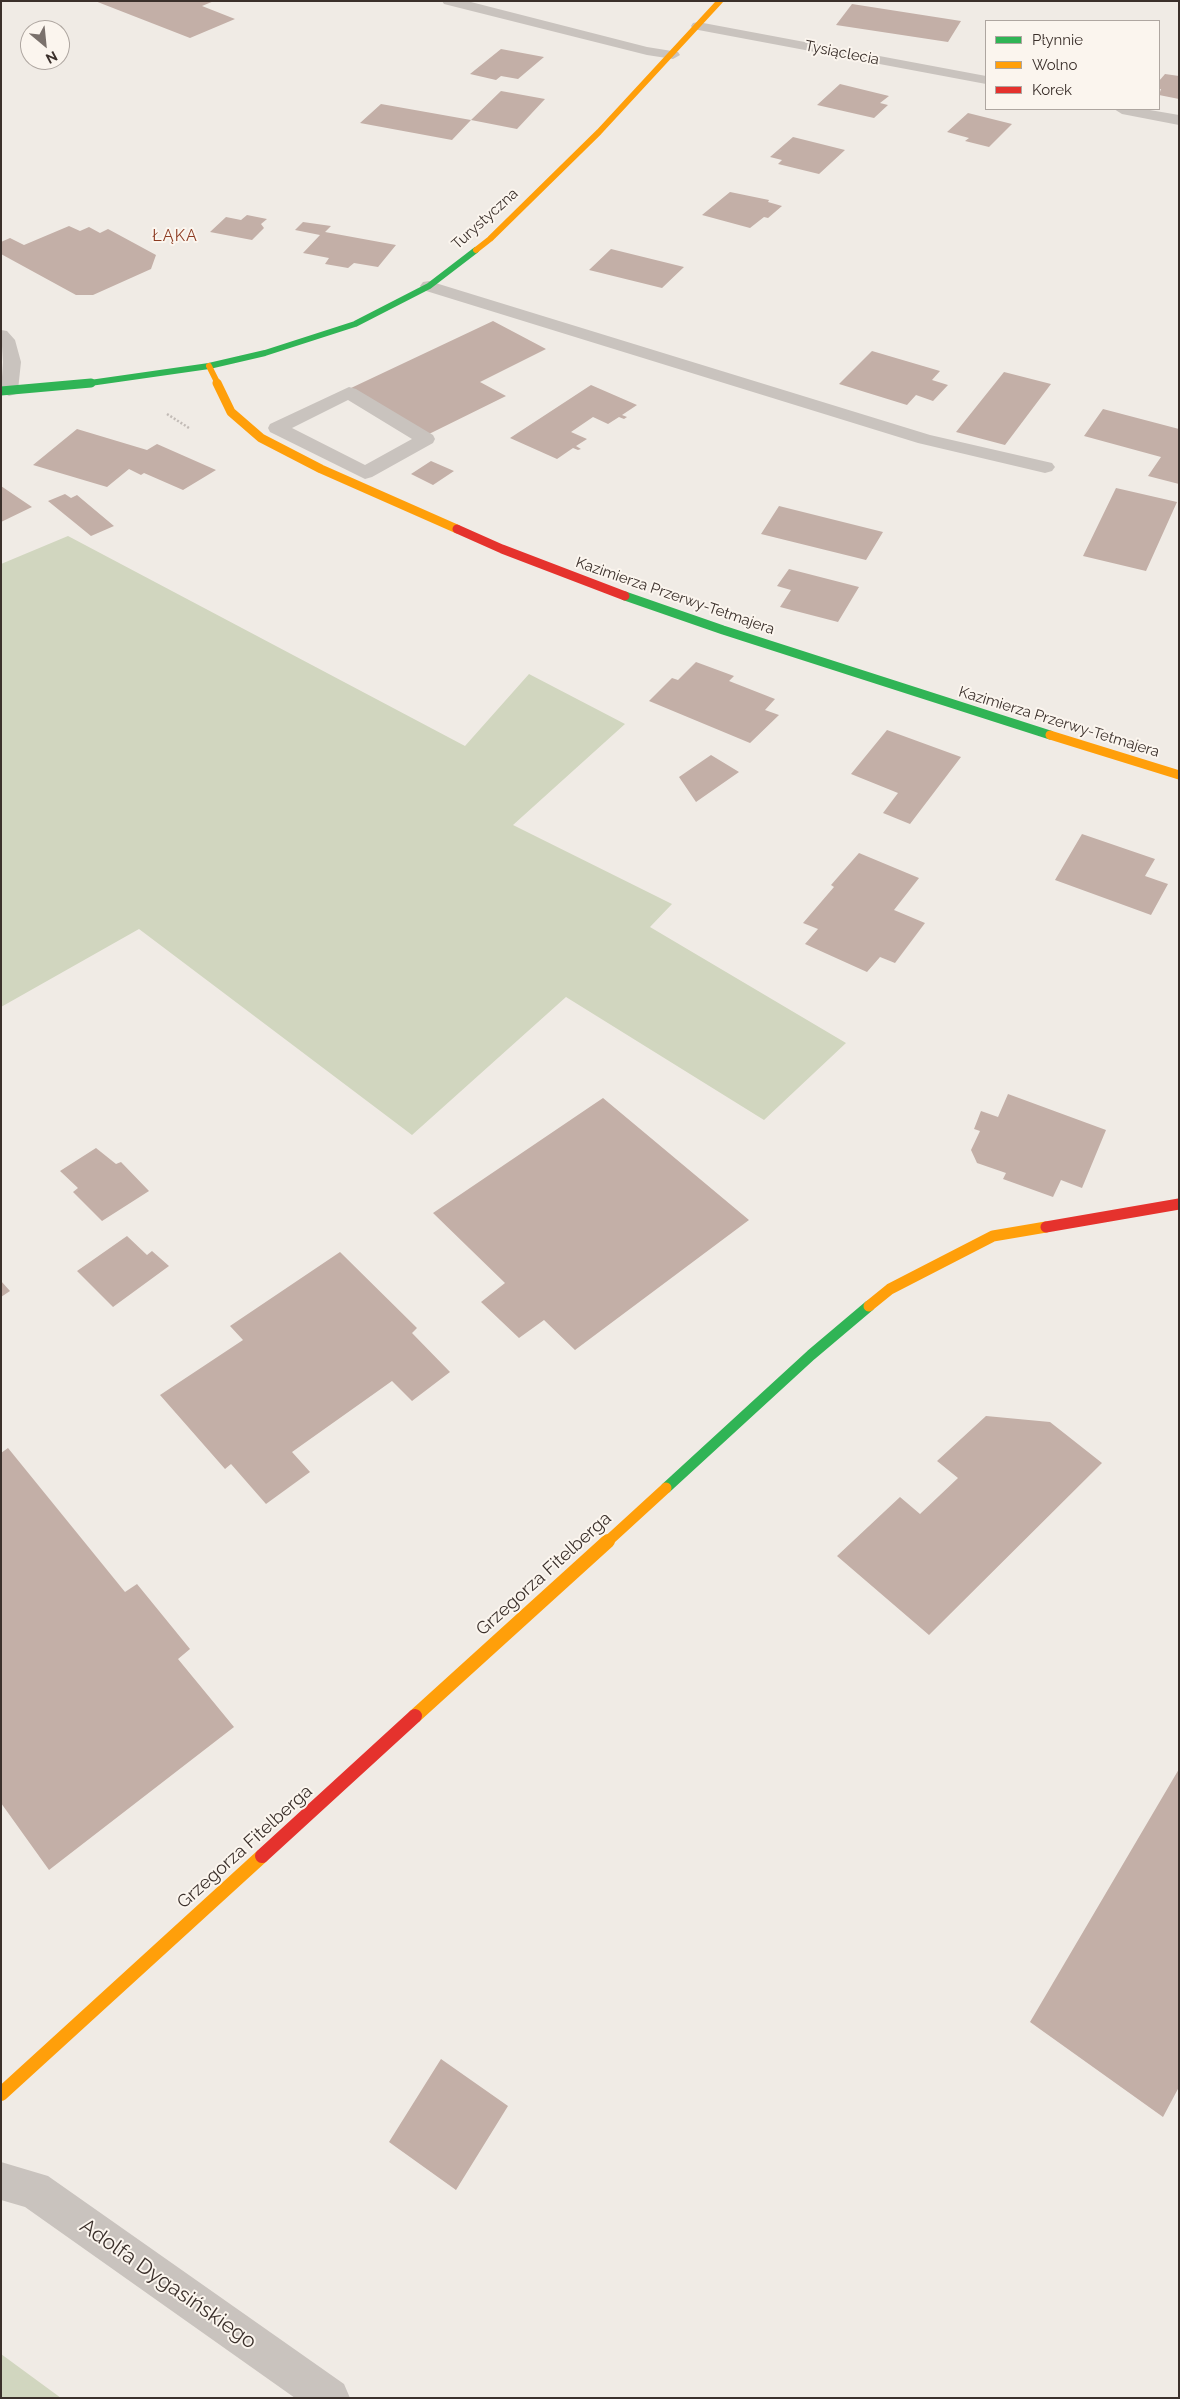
<!DOCTYPE html>
<meta charset="utf-8">
<style>
body{margin:0}
#map{position:relative;width:1180px;height:2399px;overflow:hidden;background:#f0ebe5;font-family:Raleway,sans-serif}
canvas{display:block}
.frame{position:absolute;inset:0;border:2px solid #3b302b;pointer-events:none}
.legend{position:absolute;left:985px;top:20px;width:175px;height:90px;box-sizing:border-box;background:#fbf5ee;border:1px solid #aea6a0;margin:0;padding:6px 9px;list-style:none;font-size:15px;color:#3b302b}
.legend li{display:flex;align-items:center;gap:10px;height:25px}
.legend b{width:25px;border:1px solid #aea6a0}
.north{position:absolute;left:20px;top:20px;width:50px;height:50px;box-sizing:border-box;background:#fbf5ee;border:1px solid #aea6a0;border-radius:50%;rotate:152deg;font-size:14px;font-weight:700;line-height:20px;text-align:center;color:#3b302b}
.north::after{content:'';display:block;margin:auto;width:18px;height:22px;background:#7a716c;clip-path:polygon(50% 0,100% 100%,50% 72%,0 100%)}
</style>
<div id="map">
<canvas width="1180" height="2399"></canvas>
<div class="frame"></div>
<ul class="legend">
<li><b style="height:6px;background:#30b455"></b>Płynnie</li>
<li><b style="height:6px;background:#ff9f0a"></b>Wolno</li>
<li><b style="height:6px;background:#e5322d"></b>Korek</li>
</ul>
<div class="north">N</div>
</div>
<script>
const g = document.querySelector('canvas').getContext('2d');
g.lineJoin = 'round';
function fillPath(path, color) {
  g.fillStyle = color;
  g.fill(path, 'evenodd');
}
function poly(rows) {
  const path = new Path2D();
  for (const r of rows) {
    path.moveTo(r[0], r[1]);
    for (let i = 2; i < r.length; i += 2) path.lineTo(r[i], r[i + 1]);
  }
  return path;
}
function strokePath(path, color, width, dash) {
  g.strokeStyle = color;
  g.lineWidth = width;
  g.lineCap = dash ? 'butt' : 'round';
  g.setLineDash(dash || []);
  g.stroke(path);
}
function drawText(font, color, halo, rows, align = 'center') {
  g.font = font + ' Raleway,sans-serif';
  g.lineWidth = 4;
  g.setLineDash([]);
  g.textBaseline = 'middle';
  g.strokeStyle = halo;
  g.fillStyle = color;
  for (const [text, x, y, turn = 0] of rows) {
    g.save();
    g.translate(x, y);
    g.rotate((+turn || 0) * Math.PI / 180);
    g.textAlign = isNaN(turn) ? turn : align;
    if (halo) g.strokeText(text, 0, 0);
    g.fillText(text, 0, 0);
    g.restore();
  }
}
fillPath(poly([
 [68,536,465,746,529,674,625,724,513,825,672,904,650,927,846,1043,764,1120,566,997,412,1135,139,929,1,1007,1,564],
 [1,2354,61,2398,1,2398]
]), '#d1d6bf');
fillPath(poly([
 [95,1,214,1,202,6,235,19,190,38],
 [852,4,961,21,948,42,836,25],
 [501,49,544,57,518,79,501,76,496,80,470,74],
 [1165,74,1179,76,1179,99,1159,95,1161,89,1159,89,1159,81],
 [840,84,889,96,880,103,888,105,874,118,817,105],
 [501,91,545,99,517,129,471,120],
 [381,104,471,120,452,140,360,123],
 [968,113,1012,124,989,147,965,141,969,138,947,132],
 [793,137,845,150,819,174,778,164,782,160,770,157],
 [730,192,769,200,768,202,782,206,768,218,764,217,750,228,702,215],
 [247,215,267,219,261,224,264,228,252,240,210,232,226,217,241,220],
 [303,222,331,226,325,232,396,245,378,267,354,263,348,268,325,264,329,258,303,253,320,235,295,230],
 [69,226,80,231,89,227,100,233,108,229,156,255,151,269,93,295,76,295,1,254,1,242,10,238,24,245],
 [611,249,684,267,662,288,589,270],
 [493,321,546,349,480,382,506,396,429,434,351,388],
 [872,351,940,371,932,380,948,385,933,401,916,395,907,405,839,384],
 [1004,372,1051,384,1005,445,956,432],
 [591,385,637,405,622,415,627,417,624,419,619,417,608,424,593,417,571,432,587,439,576,446,581,449,578,450,573,448,557,459,510,438],
 [1103,409,1179,429,1179,484,1148,476,1161,457,1084,436],
 [77,429,147,450,157,444,216,470,183,490,144,473,141,475,129,469,107,487,33,465],
 [431,461,454,471,433,485,411,474],
 [1,486,32,507,1,522],
 [1116,488,1177,502,1146,571,1083,556],
 [65,494,71,498,77,495,114,526,91,536,48,501],
 [779,506,883,532,866,560,761,534],
 [789,569,859,587,838,622,780,607,791,590,777,586],
 [696,662,734,676,729,681,775,699,765,710,779,715,750,743,649,701,672,678,678,680],
 [887,730,961,757,910,824,883,813,898,793,851,774],
 [711,755,739,772,696,802,679,777],
 [1082,834,1155,859,1145,876,1168,884,1151,915,1055,880],
 [859,853,919,878,894,910,925,923,895,963,880,957,867,972,805,944,818,929,803,923,834,887,831,885],
 [1008,1094,1106,1130,1082,1188,1061,1180,1053,1197,1003,1179,1006,1173,977,1163,971,1150,980,1131,974,1129,981,1111,998,1117],
 [603,1098,749,1220,575,1350,544,1320,519,1338,481,1302,505,1283,433,1213],
 [96,1148,116,1164,121,1162,149,1191,102,1221,73,1192,78,1188,60,1171],
 [127,1236,147,1255,152,1251,169,1266,113,1307,77,1271],
 [340,1252,417,1328,412,1333,450,1372,412,1401,392,1381,292,1452,310,1472,266,1504,231,1464,225,1469,160,1395,243,1340,230,1326],
 [1,1281,10,1291,1,1297],
 [986,1416,1050,1422,1102,1463,929,1635,837,1556,900,1497,920,1514,958,1478,937,1461],
 [8,1448,125,1592,137,1584,190,1649,178,1659,234,1727,49,1870,1,1803,1,1453],
 [1179,1769,1179,2087,1163,2117,1030,2022],
 [441,2059,508,2106,456,2190,389,2142]
]), '#c3afa7');
strokePath(poly([
 [167,414,189,428]
]), '#c2bbb6', 2.5, [2, 2]);
fillPath(poly([
 [429,281,930,435,1052,463,1055,467,1052,471,1045,473,918,443,423,290,420,286,423,282,429,281]
]), '#c9c3be');
fillPath(poly([
 [442,1,467,1,647,47,678,52,680,55,673,59,647,55,444,4,442,1],
 [698,22,986,76,986,84,693,29,691,26,693,23,698,22],
 [1114,109,1144,109,1179,115,1179,125,1122,114,1114,109],
 [1,330,7,331,15,340,21,362,18,390,16,394,9,396,1,392,3,362,1,330],
 [349,387,356,389,433,435,435,439,433,443,372,477,365,479,270,432,268,428,270,424,349,387],
 [348,400,412,439,365,465,292,428,348,400],
 [1,2162,48,2176,344,2384,350,2398,295,2398,25,2207,1,2200,1,2162]
]), '#c9c3be');
strokePath(poly([
 [83,384,209,366,265,353,355,324,429,286,476,250]
]), '#30b455', 6);
strokePath(poly([
 [1,391,91,383],
 [625,596,723,630,1050,735]
]), '#30b455', 9);
strokePath(poly([
 [666,1488,811,1355,869,1306]
]), '#30b455', 11);
strokePath(poly([
 [476,250,490,239,599,132,720,1],
 [209,366,218,384]
]), '#ff9f0a', 6);
strokePath(poly([
 [217,383,231,412,261,438,321,469,457,529],
 [1050,735,1179,775]
]), '#ff9f0a', 9);
strokePath(poly([
 [869,1306,890,1289,993,1236,1046,1227],
 [607,1542,666,1488]
]), '#ff9f0a', 11);
strokePath(poly([
 [415,1716,608,1541],
 [1,2094,262,1856]
]), '#ff9f0a', 14);
strokePath(poly([
 [457,529,502,549,625,596]
]), '#e5322d', 9);
strokePath(poly([
 [1046,1227,1179,1204]
]), '#e5322d', 11);
strokePath(poly([
 [262,1856,415,1716]
]), '#e5322d', 14);
drawText('15px', '#3b302b', '#fbf5ee', [
 ["Tysiąclecia",842,53,11],
 ["Turystyczna",485,219,-42],
 ["Kazimierza Przerwy-Tetmajera",675,596,19],
 ["Kazimierza Przerwy-Tetmajera",1059,722,17]
]);
g.letterSpacing = '1px';
drawText('16px', '#8c3b22', '#fbf5ee', [
 ["ŁĄKA",175,236]
]);
g.letterSpacing = '0px';
drawText('18px', '#3b302b', '#fbf5ee', [
 ["Grzegorza Fitelberga",544,1574,-42],
 ["Grzegorza Fitelberga",245,1847,-42]
]);
drawText('21px', '#3b302b', '#fbf5ee', [
 ["Adolfa Dygasińskiego",168,2284,35]
]);
</script>
